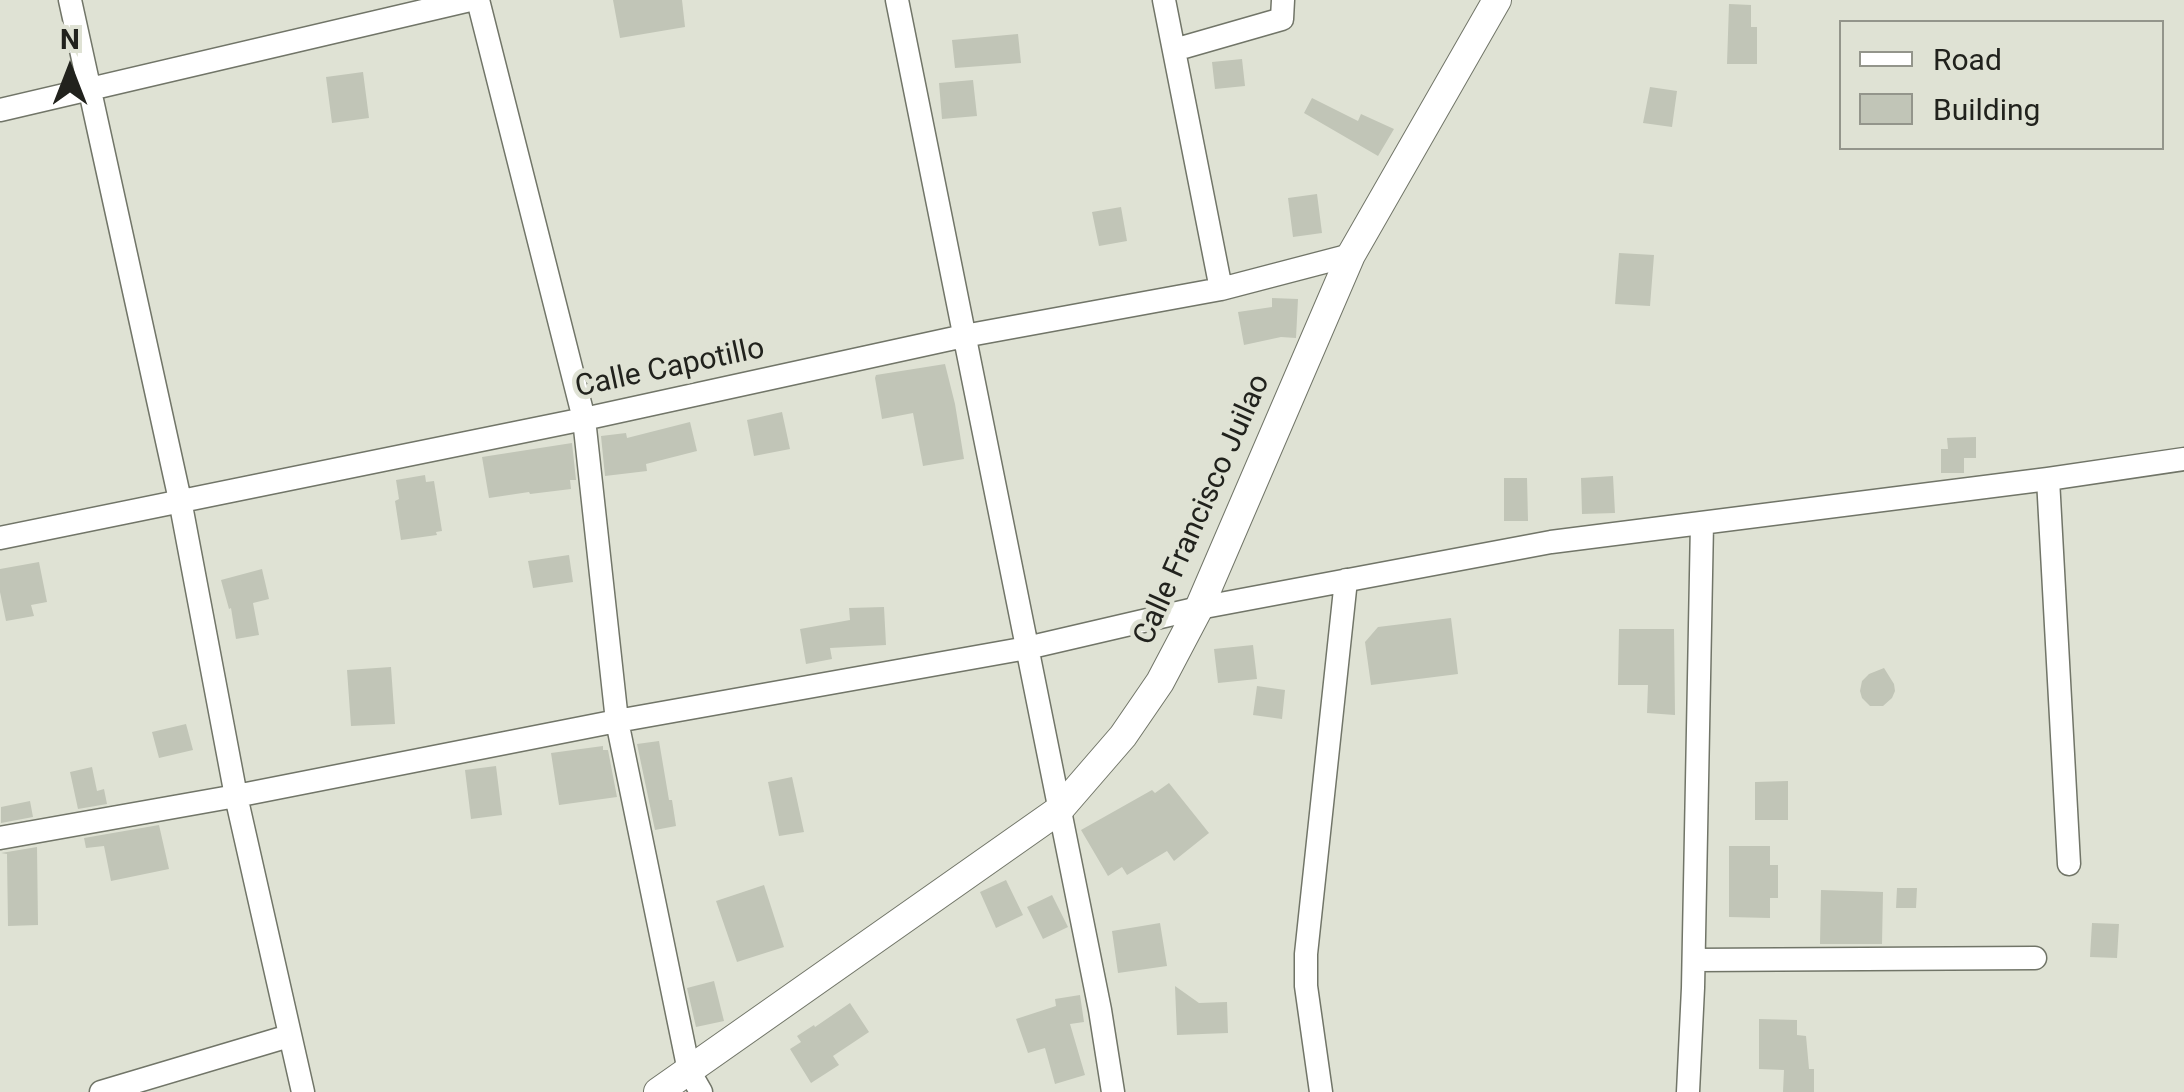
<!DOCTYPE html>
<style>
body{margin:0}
#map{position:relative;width:2184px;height:1092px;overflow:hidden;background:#dfe2d4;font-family:Roboto,sans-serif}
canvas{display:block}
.legend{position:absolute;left:1839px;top:20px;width:325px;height:130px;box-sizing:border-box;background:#dfe2d4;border:2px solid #93958b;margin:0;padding:12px 18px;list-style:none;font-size:30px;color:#21221d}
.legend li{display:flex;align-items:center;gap:20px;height:50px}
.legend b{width:50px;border:2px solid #93958b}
.north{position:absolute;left:20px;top:20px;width:100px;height:100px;-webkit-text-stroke:8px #dfe2d4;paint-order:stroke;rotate:0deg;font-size:28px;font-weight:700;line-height:40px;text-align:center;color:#21221d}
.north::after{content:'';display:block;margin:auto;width:35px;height:45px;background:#21221d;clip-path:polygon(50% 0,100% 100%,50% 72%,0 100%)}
</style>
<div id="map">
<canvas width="2184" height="1092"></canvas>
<ul class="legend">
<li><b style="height:12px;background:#fff"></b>Road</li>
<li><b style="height:28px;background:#c1c5b7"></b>Building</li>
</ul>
<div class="north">N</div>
</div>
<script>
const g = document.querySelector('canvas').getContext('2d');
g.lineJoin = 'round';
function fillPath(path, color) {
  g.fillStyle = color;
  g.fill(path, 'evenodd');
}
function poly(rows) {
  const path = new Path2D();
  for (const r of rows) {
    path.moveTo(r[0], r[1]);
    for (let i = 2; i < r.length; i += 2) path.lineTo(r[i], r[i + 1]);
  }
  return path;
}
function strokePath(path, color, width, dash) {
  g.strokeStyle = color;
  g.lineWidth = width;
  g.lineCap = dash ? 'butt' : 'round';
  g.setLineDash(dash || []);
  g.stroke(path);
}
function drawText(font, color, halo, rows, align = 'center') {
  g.font = font + ' Roboto,sans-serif';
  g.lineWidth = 9;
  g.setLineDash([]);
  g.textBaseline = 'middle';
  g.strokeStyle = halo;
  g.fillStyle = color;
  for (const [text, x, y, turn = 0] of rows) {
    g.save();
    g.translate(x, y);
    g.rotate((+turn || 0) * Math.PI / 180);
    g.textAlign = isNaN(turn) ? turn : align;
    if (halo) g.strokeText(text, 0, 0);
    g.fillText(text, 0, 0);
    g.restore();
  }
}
fillPath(poly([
 [613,0,682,0,685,27,620,38],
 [1729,4,1751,5,1751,27,1757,27,1757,64,1727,64],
 [1018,34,1021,63,955,68,952,40],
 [1242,59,1245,86,1215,89,1212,62],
 [363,72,369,118,332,123,326,77],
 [973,80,977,116,942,119,939,83],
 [1650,87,1677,91,1672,127,1643,123],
 [1312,98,1358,121,1361,114,1394,129,1378,156,1304,113],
 [1317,194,1322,233,1293,237,1288,198],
 [1121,207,1127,241,1099,246,1092,212],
 [1619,253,1654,255,1650,306,1615,304],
 [1272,298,1298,299,1296,338,1281,337,1244,345,1238,312,1272,307],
 [945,364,955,404,964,459,923,466,913,413,882,419,875,378,876,375],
 [782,412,790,449,754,456,747,420],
 [690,422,697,451,646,464,647,471,605,476,601,436,626,433,627,438],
 [1976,437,1976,458,1964,458,1964,473,1941,473,1941,449,1948,449,1947,438],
 [572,443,576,480,570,480,571,489,530,494,529,492,489,498,482,457],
 [425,475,426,482,434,481,442,531,436,532,437,535,401,540,395,501,399,499,396,480],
 [1613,476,1615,513,1582,514,1581,478],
 [1504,478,1527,478,1528,521,1504,521],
 [569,555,573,582,533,588,528,561],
 [39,562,47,602,31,605,34,616,6,621,0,592,0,569],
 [262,569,269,599,253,603,259,635,236,639,231,608,229,609,221,580],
 [884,607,886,645,830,648,832,659,806,664,800,629,850,620,849,608],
 [1451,618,1458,674,1371,685,1365,642,1378,627],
 [1619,629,1674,629,1675,715,1647,713,1648,685,1618,685],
 [1253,645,1257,679,1218,683,1214,649],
 [391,667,395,724,351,726,347,670],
 [1884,668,1894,684,1895,691,1892,698,1883,706,1870,706,1862,698,1860,691,1862,681,1869,674],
 [1257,686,1285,690,1282,719,1253,715],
 [186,724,193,750,159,758,152,732],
 [659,741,669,800,672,800,676,826,655,830,637,744],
 [603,746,603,750,608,750,617,797,559,805,551,753],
 [496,766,502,815,471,819,465,770],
 [92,767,97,791,104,789,107,804,78,809,70,772],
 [792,777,804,832,779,836,768,782],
 [1788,781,1788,820,1755,820,1755,782],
 [1169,783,1209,833,1174,861,1167,851,1127,875,1122,867,1108,876,1081,830,1152,790,1155,793],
 [30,801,33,817,1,823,1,807],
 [159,825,169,869,111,881,104,846,86,848,84,838],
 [1729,846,1770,846,1770,865,1778,865,1778,898,1770,898,1770,918,1729,917],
 [37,847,38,925,8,926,7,854,1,853],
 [1006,880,1023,915,996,928,980,892],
 [764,885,784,947,737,962,716,901],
 [1897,888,1917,888,1916,908,1896,908],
 [1821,890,1883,892,1882,944,1820,944],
 [1052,895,1068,927,1043,939,1027,907],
 [1160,923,1167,966,1118,973,1112,931],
 [2092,923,2119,924,2117,958,2090,957],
 [714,981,724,1021,696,1027,687,988],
 [1175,986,1199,1003,1227,1002,1228,1033,1177,1035],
 [1080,995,1084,1022,1070,1024,1085,1075,1055,1084,1045,1048,1028,1053,1016,1019,1056,1006,1055,999],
 [850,1003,869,1032,833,1056,839,1065,811,1083,790,1049,801,1042,797,1036,814,1025,815,1027],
 [1759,1019,1797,1020,1797,1035,1806,1036,1809,1069,1814,1069,1814,1092,1783,1092,1784,1070,1759,1069]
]), '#c1c5b7');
const minor = poly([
 [70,0,180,500,236,796,303,1092],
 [478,0,584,419,617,721,689,1071,701,1092],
 [897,0,1100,1010,1113,1092],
 [1164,0,1221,289],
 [1174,50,1282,19,1283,0],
 [0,110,470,0],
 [2048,479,2069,864],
 [0,538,584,419,964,336,1221,289,1351,255],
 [0,838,236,796,617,721,1027,648,1199,608,1551,542,2048,479,2184,459],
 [1694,960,2035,958],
 [101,1092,289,1036],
 [1321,1092,1306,986,1306,954,1346,580],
 [1688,1092,1693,988,1702,523]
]);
const tertiary = poly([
 [658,1092,1059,810,1123,736,1160,682,1199,608,1351,255,1497,0]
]);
strokePath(minor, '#717568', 25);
strokePath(tertiary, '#717568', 30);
strokePath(minor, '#fff', 22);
strokePath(tertiary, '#fff', 28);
drawText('30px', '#21221d', '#dfe2d4', [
 ["Calle Capotillo",670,369,-12],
 ["Calle Francisco Juilao",1203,510,-66]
]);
</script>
